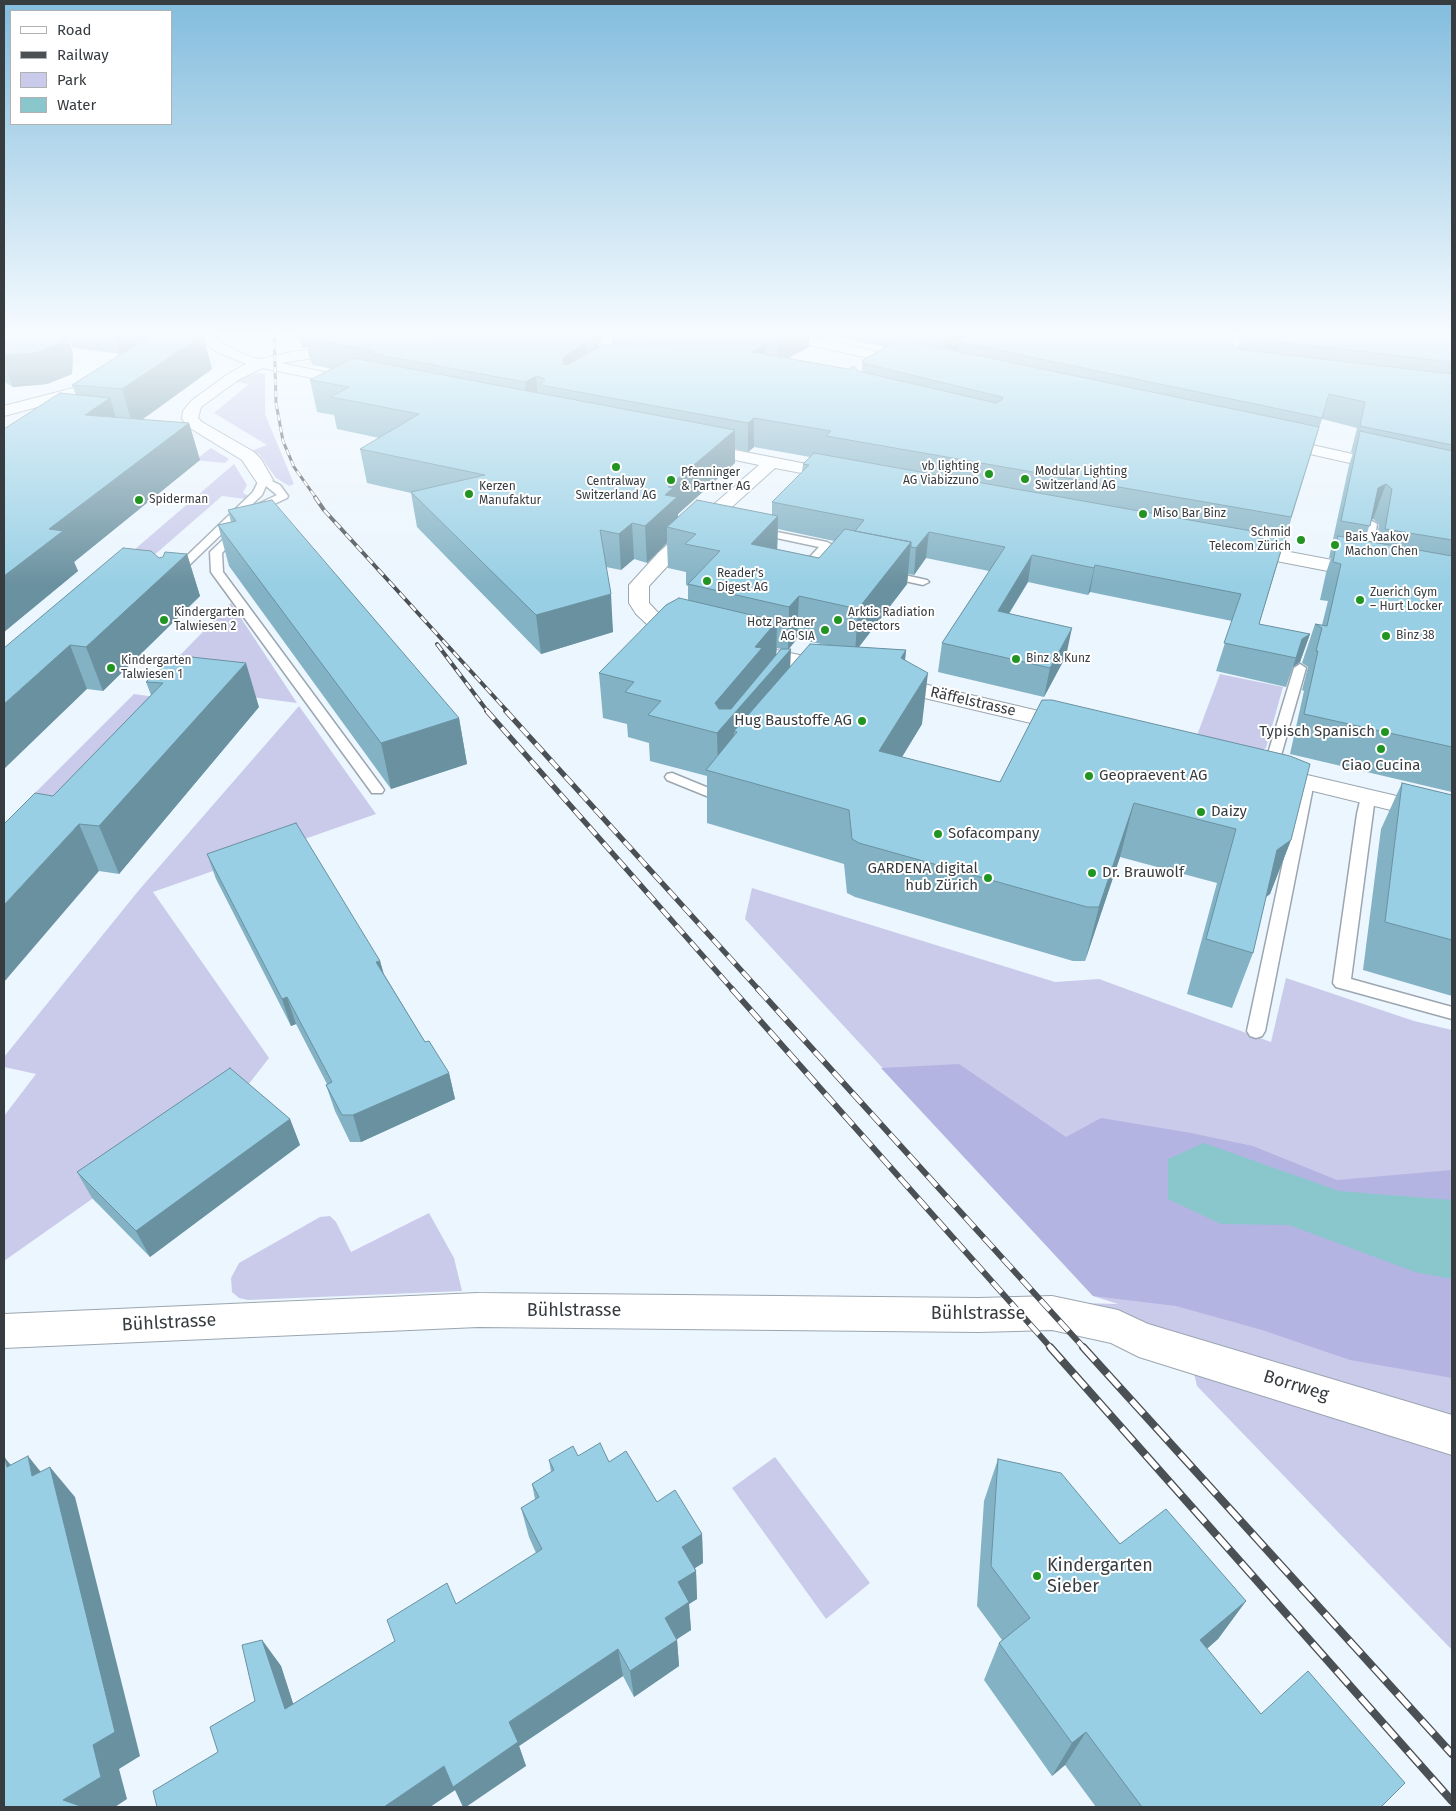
<!DOCTYPE html>
<meta charset="utf-8">
<style>
body{margin:0}
#map{position:relative;width:1456px;height:1811px;overflow:hidden;background:#ecf6fe;font-family:"Fira Sans",sans-serif}
canvas{display:block}
.frame{position:absolute;inset:0;border:5px solid #373c40;pointer-events:none}
.legend{position:absolute;left:10px;top:10px;width:162px;height:115px;box-sizing:border-box;background:#fff;border:1px solid #afb1b3;margin:0;padding:6px 9px;list-style:none;font-size:15px;color:#373c40}
.legend li{display:flex;align-items:center;gap:10px;height:25px}
.legend b{width:25px;border:1px solid #afb1b3}
</style>
<div id="map">
<canvas width="1456" height="1811"></canvas>
<div class="frame"></div>
<ul class="legend">
<li><b style="height:6px;background:#fff"></b>Road</li>
<li><b style="height:6px;background:#4b5055"></b>Railway</li>
<li><b style="height:14px;background:#cacbeb"></b>Park</li>
<li><b style="height:14px;background:#89c7cd"></b>Water</li>
</ul>
</div>
<script>
const g = document.querySelector('canvas').getContext('2d');
g.lineJoin = 'round';
function fillPath(path, color) {
  g.fillStyle = color;
  g.fill(path, 'evenodd');
}
function poly(rows) {
  const path = new Path2D();
  for (const r of rows) {
    path.moveTo(r[0], r[1]);
    for (let i = 2; i < r.length; i += 2) path.lineTo(r[i], r[i + 1]);
  }
  return path;
}
function strokePath(path, color, width, dash) {
  g.strokeStyle = color;
  g.lineWidth = width;
  g.lineCap = dash ? 'butt' : 'round';
  g.setLineDash(dash || []);
  g.stroke(path);
}
function drawText(font, color, halo, rows, align = 'center') {
  g.font = font + ' "Fira Sans",sans-serif';
  g.lineWidth = 4;
  g.setLineDash([]);
  g.textBaseline = 'middle';
  g.strokeStyle = halo;
  g.fillStyle = color;
  for (const [text, x, y, turn = 0] of rows) {
    g.save();
    g.translate(x, y);
    g.rotate((+turn || 0) * Math.PI / 180);
    g.textAlign = isNaN(turn) ? turn : align;
    if (halo) g.strokeText(text, 0, 0);
    g.fillText(text, 0, 0);
    g.restore();
  }
}
fillPath(poly([
 [255,373,265,374,265,414,294,484,289,486,276,478,259,454,251,451,267,445,214,413,249,384,235,382],
 [211,448,229,459,225,463,195,460],
 [234,464,247,485,243,493,249,496,246,499,222,496,144,564,120,562],
 [231,603,297,703,152,684],
 [1220,674,1283,687,1266,748,1259,752,1196,738],
 [134,694,169,699,35,840,4,835,4,824],
 [299,706,376,814,153,892,269,1058,241,1094,4,1261,4,1116,36,1074,4,1067,4,1057,139,890],
 [752,888,1055,982,1099,979,1271,1042,1286,978,1414,1021,1452,1030,1452,1420,1081,1303,1118,1304,1093,1296,745,919],
 [429,1213,454,1258,462,1291,248,1300,239,1298,232,1292,231,1278,239,1263,320,1217,330,1216,336,1222,351,1252],
 [1205,1365,1452,1445,1452,1650,1197,1386,1193,1369],
 [775,1457,870,1583,826,1619,732,1488]
]), '#cacbeb');
fillPath(poly([
 [959,1064,1066,1137,1101,1118,1191,1133,1253,1146,1337,1180,1452,1170,1452,1378,1350,1360,1262,1330,1176,1306,1093,1296,881,1068]
]), '#b4b4e2');
fillPath(poly([
 [1204,1143,1339,1191,1452,1200,1452,1279,1415,1272,1289,1225,1221,1224,1168,1199,1168,1159]
]), '#89c7cd');
const lane = poly([
 [264,477,280,485,288,496,287,498,266,508,260,514,252,514,251,512,258,504,277,495,266,486,262,495,178,576,170,576,170,572,253,492,260,478,264,477],
 [1372,521,1377,524,1371,562,1365,565,1359,562,1367,524,1372,521],
 [239,527,244,530,222,553,223,572,382,787,384,790,382,793,372,793,211,572,210,552,235,528,239,527],
 [757,528,827,542,833,545,805,575,801,576,795,573,819,547,753,533,752,531,757,528],
 [886,571,927,580,929,582,923,585,882,576,880,574,886,571],
 [1300,664,1306,668,1276,773,1269,777,1264,776,1262,773,1294,668,1300,664],
 [672,773,711,789,717,782,722,781,729,785,719,798,714,799,667,780,665,777,667,774,672,773],
 [1307,778,1314,782,1265,1031,1262,1036,1256,1038,1250,1036,1247,1031,1300,782,1307,778],
 [1368,793,1375,797,1351,979,1452,1007,1452,1019,1336,987,1333,983,1357,814,1361,797,1368,793]
]);
const street = poly([
 [192,331,208,331,225,345,250,357,261,359,296,351,351,346,353,349,346,353,281,363,357,379,364,383,357,387,262,368,238,380,201,407,198,418,202,422,254,452,261,459,273,480,270,484,258,484,242,460,190,428,182,419,183,411,191,401,228,374,246,364,215,351,192,331],
 [604,331,618,331,610,366,603,370,596,366,604,331],
 [758,331,785,331,909,359,916,363,909,367,765,335,758,331],
 [1227,331,1241,331,1237,350,1240,361,1252,366,1254,369,1252,372,1242,372,1228,367,1226,364,1223,350,1227,331],
 [77,387,85,392,82,395,4,416,4,406,77,387],
 [1276,437,1452,476,1452,486,1270,445,1268,442,1270,439,1276,437],
 [698,443,838,470,844,471,847,475,844,479,838,480,775,468,673,560,649,586,649,603,664,619,692,631,695,635,692,639,685,641,650,627,636,614,629,603,629,585,659,552,759,465,692,451,690,448,692,445,698,443],
 [1242,543,1364,566,1371,568,1374,572,1371,576,1364,578,1235,553,1233,549,1235,545,1242,543],
 [753,645,841,664,844,669,841,674,833,676,745,656,742,651,745,646,753,645],
 [890,676,1077,720,1081,725,1077,730,1069,732,882,688,879,683,882,678,890,676],
 [1269,766,1452,809,1452,825,1260,778,1257,773,1260,768,1269,766],
 [478,1293,979,1298,1052,1296,1118,1310,1148,1324,1452,1415,1452,1455,1139,1357,1111,1343,1052,1330,979,1332,478,1327,4,1348,4,1314,478,1293]
]);
strokePath(lane, '#9ba6b0', 3);
strokePath(street, '#9ba6b0', 2);
fillPath(lane, '#fff');
fillPath(street, '#fff');
const railFar4 = poly([
 [274,331,276,403,283,441,294,467,316,498]
]);
const railFar3 = poly([
 [315,497,324,510,508,712],
 [437,644,488,712]
]);
const railFar2 = poly([
 [487,711,733,990],
 [506,711,759,990]
]);
const railFar1 = poly([
 [732,989,1051,1348],
 [758,989,1084,1348]
]);
const rail = poly([
 [1050,1347,1452,1801],
 [1083,1347,1452,1754]
]);
strokePath(railFar4, '#4b5055', 3);
strokePath(railFar3, '#4b5055', 4);
strokePath(railFar2, '#4b5055', 5.5);
strokePath(railFar1, '#4b5055', 6);
strokePath(rail, '#4b5055', 8);
strokePath(railFar4, '#fff', 2, [6]);
strokePath(railFar3, '#fff', 2.5, [8]);
strokePath(railFar2, '#fff', 4, [11]);
strokePath(railFar1, '#fff', 4.5, [14]);
strokePath(rail, '#fff', 5.5, [18]);
fillPath(poly([
 [4,331,73,352,72,374,47,384,13,387,4,382],
 [67,331,164,331,164,332,203,335,212,369,142,420,189,423,200,460,74,562,78,571,4,632,76,395,72,385,123,352,119,354,73,348],
 [294,331,602,331,599,347,612,344,612,337,613,331,1228,331,1229,338,1234,346,1239,348,1242,331,1452,331,1452,792,1290,754,1304,691,1302,690,1308,667,1302,663,1315,624,1322,625,1328,601,1320,600,1326,573,1331,558,1329,558,1349,465,1353,453,1351,452,1357,428,1322,419,1259,624,1310,634,1300,662,1293,667,1286,687,1216,671,1232,621,1090,592,1088,595,1028,582,1009,614,1066,656,1044,697,938,672,942,643,989,571,926,558,914,575,908,574,907,584,859,647,906,650,905,660,922,724,902,757,1000,782,1042,700,1291,840,1270,894,1266,897,1253,953,1232,1008,1187,994,1217,883,1120,857,1085,961,1073,961,855,897,847,893,844,864,707,823,707,776,650,761,649,743,628,737,627,724,603,718,599,673,688,600,688,586,686,585,686,572,668,568,667,543,647,563,634,559,621,570,606,567,613,632,541,654,417,527,411,493,367,483,360,449,379,438,337,429,334,415,317,412,310,380,332,369,313,365,310,361,307,347,303,348],
 [809,334,825,338,830,336,885,347,862,361,862,372,788,358,809,347],
 [754,447,810,457,803,464,802,472,772,502,772,515,678,517,678,514,735,463,735,449,748,452],
 [1373,519,1379,524,1376,542,1365,540,1371,520],
 [778,529,834,541,819,558,777,549],
 [797,639,826,645,790,668,788,649],
 [777,648,781,649,776,655],
 [228,510,459,718,467,764,391,789,229,566,218,525,231,522],
 [187,554,200,596,103,691,87,689,4,648],
 [173,655,259,707,119,874,99,871,53,796,151,695,146,682],
 [1402,783,1452,795,1452,996,1363,970,1381,829],
 [207,854,380,961,384,974,425,1042,449,1073,455,1099,361,1142,350,1142,335,1111,326,1085,327,1084,296,1024,291,1026,216,879],
 [290,1119,300,1145,150,1257,92,1198,77,1172],
 [578,1456,609,1462,657,1502,702,1534,703,1563,695,1568,696,1571,697,1599,689,1604,691,1630,677,1639,679,1666,634,1697,623,1676,519,1746,526,1766,455,1790,430,1807,157,1807,218,1752,255,1701,262,1640,281,1666,293,1704,456,1604,536,1553,529,1537,521,1508,535,1499,532,1484,551,1472,549,1460],
 [998,1459,1120,1544,1246,1601,1218,1639,1207,1649,1261,1714,1381,1807,1096,1807,1065,1765,1052,1776,984,1680,999,1643,1002,1640,977,1606,984,1501]
]), '#83b2c4');
fillPath(poly([
 [62,331,66,331,73,352,72,374,47,384,13,387,4,362,4,355],
 [112,331,164,331,164,333,119,354],
 [299,331,385,331,304,334,307,347,303,348],
 [595,331,602,331,595,361,594,337],
 [795,331,810,331,809,347,778,364,779,340],
 [825,331,830,331,830,336,825,338],
 [957,331,985,331,959,342,958,353,943,363,945,339],
 [203,335,212,369,133,426,122,389],
 [586,343,588,370,566,384,565,391,563,364,564,357],
 [766,343,766,370,752,352],
 [536,376,538,404,528,410,525,382],
 [110,398,121,434,85,415],
 [754,418,754,447,748,452,748,423],
 [189,423,200,460,74,562,78,571,4,632,4,576,49,529],
 [735,430,735,463,678,514,678,529,667,527,667,543,647,563,645,526,665,495,668,487],
 [1386,484,1373,519,1365,524,1378,488],
 [778,516,777,557,751,544],
 [632,523,634,559,621,570,619,534],
 [929,532,926,558,914,575,916,548],
 [911,542,907,584,855,652,858,609],
 [187,554,200,596,103,691,86,647],
 [1032,555,1028,582,993,639,998,611],
 [1095,565,1090,592,1088,595,1094,568],
 [611,594,613,632,541,654,536,615],
 [799,596,797,639,788,650,789,607],
 [777,621,776,665,791,649,789,694,737,732,734,731,734,760,718,773,717,733,715,703,755,647],
 [1072,628,1066,656,1044,697,1050,668],
 [1310,634,1300,662,1293,667,1302,639],
 [70,645,87,689,4,769,4,704],
 [906,650,901,701,901,658],
 [246,663,259,707,119,874,99,826],
 [928,673,922,724,874,803,879,751],
 [459,718,467,764,391,789,381,743],
 [1134,803,1120,857,1085,961,1099,907],
 [79,824,99,871,4,982,4,905],
 [1291,840,1270,894,1257,904,1277,850],
 [380,961,387,987,376,962],
 [287,997,296,1024,291,1026,282,999],
 [449,1073,455,1099,361,1142,353,1115],
 [290,1119,300,1145,150,1257,136,1231],
 [28,1456,53,1487,32,1476],
 [5,1458,30,1488,7,1467],
 [50,1467,75,1497,140,1756,119,1769,127,1799,115,1807,73,1807,63,1800,93,1745],
 [702,1534,703,1563,684,1575,682,1547],
 [696,1571,697,1599,689,1604,691,1630,668,1645,665,1618,678,1582],
 [1246,1601,1218,1639,1174,1677,1200,1640],
 [262,1640,281,1666,303,1734,285,1709],
 [677,1640,679,1666,634,1697,630,1671],
 [618,1649,623,1676,519,1746,526,1766,466,1807,463,1807,455,1790,430,1807,384,1807],
 [1086,1732,1065,1765,1052,1776,1072,1743]
]), '#6a91a0');
const building = poly([
 [4,331,62,331,61,343,35,353,4,355,4,331],
 [321,331,396,331,450,340,586,343,564,357,563,364,567,365,604,344,766,343,752,352,848,369,854,366,858,371,996,403,1003,399,1002,397,866,364,862,361,899,339,1319,427,1291,517,826,436,831,431,754,418,748,423,540,385,545,379,536,376,525,382,369,353,374,351,307,339,304,334,321,331],
 [436,331,595,331,594,337,451,333,436,331],
 [613,331,795,331,779,340,766,336,612,337,613,331],
 [916,331,957,331,945,339,914,333,916,331],
 [974,331,1228,331,1229,338,1234,346,1244,350,1452,374,1452,445,1360,426,1365,402,1329,394,1322,418,959,342,974,331],
 [1246,331,1452,331,1452,362,1253,339,1248,337,1246,331],
 [157,332,203,335,122,389,72,385,157,332],
 [353,358,735,430,668,487,673,488,665,495,677,497,645,526,632,523,619,534,600,530,611,594,536,615,411,492,485,475,360,449,419,414,331,397,349,387,310,380,353,358],
 [60,393,110,398,85,415,189,423,49,529,63,531,4,576,4,429,60,393],
 [1360,431,1452,451,1452,540,1385,529,1392,489,1386,484,1378,488,1370,526,1341,521,1360,431],
 [814,453,1285,537,1259,624,1310,634,1302,639,1296,658,1224,643,1241,594,1095,565,1094,568,1032,555,998,611,1072,628,1050,668,942,643,1005,547,929,532,916,548,911,547,911,542,855,531,864,520,772,502,809,465,803,464,814,453],
 [272,500,459,718,381,743,218,525,236,521,228,510,272,500],
 [697,500,778,516,751,544,819,558,845,529,911,542,858,609,799,596,789,607,688,584,720,551,685,544,696,534,667,527,697,500],
 [1338,536,1452,556,1452,747,1304,714,1318,651,1316,651,1322,628,1315,624,1327,626,1341,564,1333,562,1338,536],
 [123,548,151,551,159,558,163,557,165,552,187,554,86,647,70,645,4,704,4,648,123,548],
 [679,598,777,621,755,647,762,648,715,703,719,709,731,709,781,649,791,649,717,733,648,715,661,701,625,692,634,682,599,673,666,605,679,598],
 [810,644,906,650,901,658,928,673,879,751,1000,782,1042,700,1052,700,1290,756,1310,764,1291,840,1277,850,1253,953,1206,939,1236,829,1134,803,1099,907,1087,907,859,843,852,839,849,810,706,770,737,732,734,731,810,644],
 [173,655,246,663,99,826,79,824,4,905,4,824,35,793,53,796,163,683,146,682,173,655],
 [1402,783,1452,795,1452,940,1385,922,1402,783],
 [296,823,380,961,376,962,425,1042,429,1041,449,1073,353,1115,342,1115,326,1085,332,1082,287,997,282,999,207,854,296,823],
 [230,1068,290,1119,136,1231,77,1172,230,1068],
 [600,1443,609,1462,626,1451,657,1502,675,1490,702,1534,682,1547,696,1571,678,1582,689,1602,665,1618,677,1640,630,1671,618,1649,509,1722,518,1742,453,1787,444,1766,384,1807,157,1807,153,1791,218,1752,210,1727,255,1701,242,1645,262,1640,285,1709,395,1641,387,1620,447,1583,456,1604,542,1549,521,1508,539,1497,532,1484,554,1470,549,1460,573,1446,578,1456,600,1443],
 [28,1456,32,1476,50,1467,115,1732,93,1745,101,1777,63,1800,83,1807,4,1807,4,1458,5,1458,7,1467,28,1456],
 [998,1459,1061,1473,1120,1544,1166,1509,1246,1601,1200,1640,1261,1714,1308,1671,1405,1783,1381,1807,1142,1807,1086,1732,1072,1743,999,1643,1030,1618,991,1566,998,1459]
]);
fillPath(building, '#98cfe4');
strokePath(building, '#6a91a0', 1);
const sky = g.createLinearGradient(0, 0, 0, 585);
sky.addColorStop(0, '#82bcdd');
sky.addColorStop(0.57, '#f6fbff');
sky.addColorStop(1, '#f6fbff00');
g.fillStyle = sky;
g.fillRect(0, 0, 1456, 585);
for (const [x, y, r, color] of [
 [616,467,5,"#219422"],
 [989,474,5,"#219422"],
 [1025,479,5,"#219422"],
 [671,480,5,"#219422"],
 [469,494,5,"#219422"],
 [139,500,5,"#219422"],
 [1143,514,5,"#219422"],
 [1301,540,5,"#219422"],
 [1335,545,5,"#219422"],
 [707,581,5,"#219422"],
 [1360,600,5,"#219422"],
 [164,620,5,"#219422"],
 [838,620,5,"#219422"],
 [825,630,5,"#219422"],
 [1386,636,5,"#219422"],
 [1016,659,5,"#219422"],
 [111,668,5,"#219422"],
 [862,721,5,"#219422"],
 [1385,732,5,"#219422"],
 [1381,749,5,"#219422"],
 [1089,776,5,"#219422"],
 [1201,812,5,"#219422"],
 [938,834,5,"#219422"],
 [1092,873,5,"#219422"],
 [988,878,5,"#219422"],
 [1037,1576,5,"#219422"]
]) {
  const dot = new Path2D();
  dot.arc(x, y, r, 0, 2 * Math.PI);
  g.fillStyle = color;
  g.fill(dot);
  strokePath(dot, '#fff', 2);
}
drawText('12px', '#373c40', '#fff', [
 ["vb lighting",979,467,"right"],
 ["AG Viabizzuno",979,481,"right"],
 ["Modular Lighting",1035,472],
 ["Switzerland AG",1035,486],
 ["Pfenninger",681,473],
 ["& Partner AG",681,487],
 ["Centralway",616,482,"center"],
 ["Switzerland AG",616,496,"center"],
 ["Kerzen",479,487],
 ["Manufaktur",479,501],
 ["Spiderman",149,500],
 ["Miso Bar Binz",1153,514],
 ["Schmid",1291,533,"right"],
 ["Telecom Zürich",1291,547,"right"],
 ["Bais Yaakov",1345,538],
 ["Machon Chen",1345,552],
 ["Reader's",717,574],
 ["Digest AG",717,588],
 ["Zuerich Gym",1370,593],
 ["– Hurt Locker",1370,607],
 ["Kindergarten",174,613],
 ["Talwiesen 2",174,627],
 ["Arktis Radiation",848,613],
 ["Detectors",848,627],
 ["Hotz Partner",815,623,"right"],
 ["AG SIA",815,637,"right"],
 ["Binz 38",1396,636],
 ["Binz & Kunz",1026,659],
 ["Kindergarten",121,661],
 ["Talwiesen 1",121,675]
], 'left');
drawText('15px', '#373c40', '#fff', [
 ["Räffelstrasse",973,702,13]
]);
drawText('15px', '#373c40', '#fff', [
 ["Hug Baustoffe AG",852,721,"right"],
 ["Typisch Spanisch",1375,732,"right"],
 ["Ciao Cucina",1381,766,"center"],
 ["Geopraevent AG",1099,776],
 ["Daizy",1211,812],
 ["Sofacompany",948,834],
 ["GARDENA digital",978,869,"right"],
 ["hub Zürich",978,886,"right"],
 ["Dr. Brauwolf",1102,873]
], 'left');
drawText('18px', '#373c40', '#fff', [
 ["Bühlstrasse",574,1311],
 ["Bühlstrasse",978,1314],
 ["Bühlstrasse",169,1323,-3],
 ["Borrweg",1296,1386,17]
]);
drawText('18px', '#373c40', '#fff', [
 ["Kindergarten",1047,1566],
 ["Sieber",1047,1587]
], 'left');
</script>
